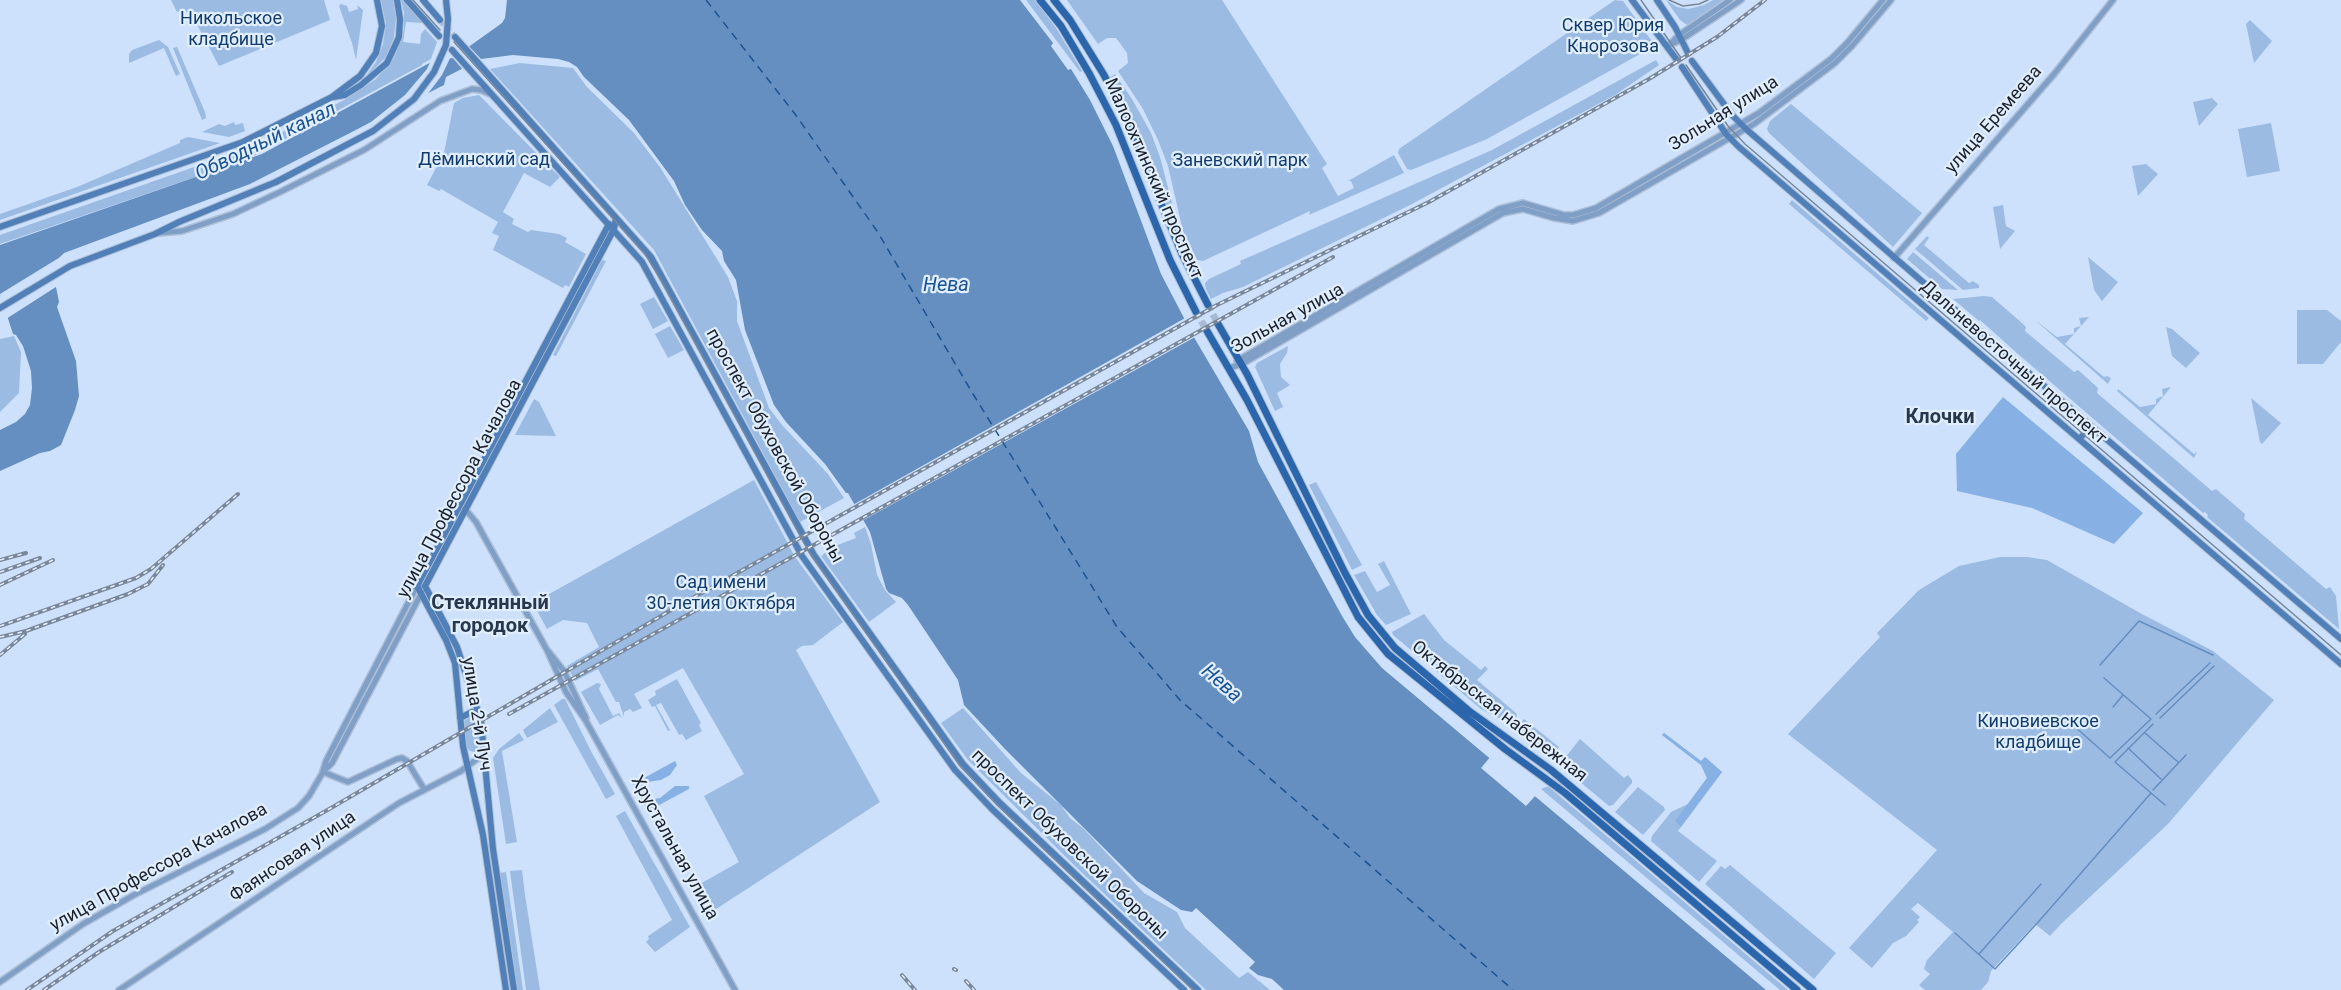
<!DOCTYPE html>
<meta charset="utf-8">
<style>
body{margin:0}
canvas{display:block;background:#cde1fc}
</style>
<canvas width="2341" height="990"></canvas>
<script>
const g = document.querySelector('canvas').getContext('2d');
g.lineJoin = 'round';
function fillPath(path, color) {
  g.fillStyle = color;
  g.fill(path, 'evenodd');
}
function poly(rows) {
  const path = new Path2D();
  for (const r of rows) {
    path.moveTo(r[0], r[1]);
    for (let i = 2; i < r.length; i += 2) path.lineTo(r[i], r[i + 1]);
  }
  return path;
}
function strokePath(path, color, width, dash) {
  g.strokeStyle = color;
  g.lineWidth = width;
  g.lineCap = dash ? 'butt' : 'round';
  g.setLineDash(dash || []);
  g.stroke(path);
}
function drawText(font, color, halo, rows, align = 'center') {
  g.font = font + ' Roboto,sans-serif';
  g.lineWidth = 4.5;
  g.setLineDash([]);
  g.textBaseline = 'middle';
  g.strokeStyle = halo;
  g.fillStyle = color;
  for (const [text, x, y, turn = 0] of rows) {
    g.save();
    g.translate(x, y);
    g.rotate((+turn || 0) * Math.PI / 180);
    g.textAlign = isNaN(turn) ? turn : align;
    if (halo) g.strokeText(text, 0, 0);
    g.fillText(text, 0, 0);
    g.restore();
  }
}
fillPath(poly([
 [171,0,324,0,330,20,219,66,195,21,184,9,177,12],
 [381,0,393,0,396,17,394,37,386,57,364,79,376,62,383,44,386,24],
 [401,0,404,0,424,23,406,22,403,42,420,44,421,34,425,29,437,42,431,59,422,64,422,65,248,159,0,244,0,235,257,145,346,99,376,79,394,58,404,29,404,13],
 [1026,0,1035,0,1056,28,1082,71,1080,72],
 [1067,0,1222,0,1327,164,1322,168,1338,196,1354,188,1351,181,1348,181,1394,155,1404,173,1309,215,1310,211,1203,261,1197,260,1183,231,1168,166,1158,140,1143,109,1118,71,1128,63,1127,53,1116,38,1107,38,1098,44],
 [1615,0,1623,1,1651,40,1651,48,1487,139,1411,170,1407,169,1398,153,1399,149],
 [1666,0,1677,7,1689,9,1704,5,1713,0,1723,0,1687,25,1680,20],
 [341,4,347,6,349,12,358,9,357,5,363,10,356,60,352,43,339,6],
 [2250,20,2272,41,2254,63,2246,24],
 [159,40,168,47,180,74,176,76,164,48,129,63,129,54,132,50],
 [177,47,205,112,206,118,202,120,173,48],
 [1656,60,1659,65,1615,95,1412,204,1243,287,1223,293,1211,299,1206,289,1205,283,1209,279,1241,264,1240,261,1492,150],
 [520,63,573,68,587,87,634,133,660,167,728,277,737,301,737,321,769,408,782,425,828,474,844,498,800,522,654,250,490,69],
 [1115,74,1132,99,1151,133,1160,157,1179,230,1177,232,1169,218,1109,78],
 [479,95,560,177,550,187,524,173,503,212,514,219,512,224,528,232,531,230,559,234,567,238,565,242,586,254,569,287,565,285,563,288,493,250,499,236,492,233,498,222,441,189,439,191,427,185,444,153,454,103,463,98],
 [2212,98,2218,104,2199,126,2193,102],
 [1791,104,1922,213,1893,247,1769,133,1767,129,1770,121],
 [234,122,235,125,243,123,245,131,229,137,202,132,219,124,225,126],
 [2271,123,2280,171,2247,177,2238,129],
 [188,137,220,143,0,220,0,214,77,187,180,143,180,140],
 [2146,164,2158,174,2138,196,2132,166],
 [1792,200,1929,318,1926,321,1789,204],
 [2003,205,2006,226,2015,231,2000,249,1993,207],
 [1927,236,1929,238,1924,245,1969,283,1973,281,1979,285,1979,288,1963,290,1915,249],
 [1913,252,1958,290,1942,289,1907,259],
 [2088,257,2118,282,2102,301,2094,290],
 [602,260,606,261,556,356,553,355],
 [1984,296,1992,297,2023,324,2026,327,2025,331,2074,372,2078,370,2087,378,2098,388,2097,393,2212,491,2216,489,2245,514,2244,519,2326,589,2330,587,2336,596,2339,629,2207,517,2208,515,2205,512,2203,513,2018,354,1980,320,1979,321,1953,299],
 [654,297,668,321,653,329,640,304],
 [2297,310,2327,310,2341,321,2341,342,2323,364,2297,364],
 [2089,317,2065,344,2104,377,2107,376,2111,378,2108,384,2035,320,2057,337,2074,334,2074,328,2081,326,2079,318],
 [670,326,684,350,668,358,655,334],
 [2166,327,2172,329,2200,353,2186,368,2172,356],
 [14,336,21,352,19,393,0,412,0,339],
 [1288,346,1287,353,1280,364,1281,377,1290,385,1277,393,1283,407,1275,411,1255,367,1257,363],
 [2171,387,2148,415,2194,454,2197,452,2194,458,2117,391,2118,389,2140,407,2156,404,2156,399,2163,396,2162,389],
 [2251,398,2281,423,2262,444,2260,442],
 [534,399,539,402,556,436,515,435],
 [754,480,795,557,843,622,813,645,802,646,796,650,880,802,707,915,691,889,739,862,704,796,744,774,683,668,634,694,642,708,633,712,630,709,624,712,624,717,619,702,616,702,598,669,575,681,567,666,599,647,587,623,563,620,547,629,533,603],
 [1316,482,1362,565,1352,570,1309,485],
 [865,527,871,544,877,575,885,590,896,602,869,622,821,556,835,546,856,538,854,533],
 [2000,557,2027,557,2047,560,2140,613,2213,651,2274,700,2168,824,2061,924,2050,936,2035,924,1991,971,1988,982,1981,990,1925,990,1919,985,1930,974,1924,969,1927,960,1953,932,1918,903,1911,909,1920,917,1917,920,1919,922,1906,936,1893,943,1872,968,1849,948,1937,850,1788,734,1880,637,1877,633,1919,590,1959,566],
 [1384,561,1411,614,1386,625,1377,615,1354,575,1365,571,1377,592,1390,585,1378,564],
 [1424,614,1444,640,1481,670,1485,666,1488,669,1477,680,1516,713,1517,716,1511,724,1481,709,1393,635,1392,632],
 [677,679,701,723,699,725,702,731,686,740,682,734,679,735,661,703,656,705,670,730,668,731,655,706,652,707,648,700,656,695,655,691],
 [597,683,601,684,599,689,613,716,619,713,622,718,618,715,600,725,581,692],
 [562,699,565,699,592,753,615,794,606,799,554,705],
 [550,708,558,722,527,738,523,730],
 [963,708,1021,773,1061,805,1070,818,1084,829,1144,893,1177,912,1185,928,1239,978,1248,972,1270,990,1206,990,1076,867,968,760,941,723],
 [472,716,477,720,480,745,475,752,470,751,466,747,463,725,464,721],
 [1524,719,1559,747,1551,756,1517,728],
 [519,733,524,740,502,751,517,842,506,844,493,758,499,749],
 [1664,733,1701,761,1705,757,1722,772,1678,831,1717,861,1699,882,1651,841,1652,836,1671,812,1688,804,1707,778,1701,765,1662,735],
 [1580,739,1624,778,1628,775,1632,780,1632,783,1613,805,1609,806,1561,766,1564,759],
 [1546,787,1549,787,1788,990,1780,990,1541,789],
 [1638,787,1664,807,1665,810,1643,835,1615,812],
 [625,811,690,927,655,952,646,942,649,939,648,936,672,920,616,816],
 [1730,865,1836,953,1814,979,1705,884,1721,866,1725,869],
 [522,870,525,895,540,990,526,990,510,871],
 [506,872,523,990,518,990,515,980,500,873]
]), '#9bbbe3');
fillPath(poly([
 [2003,397,2143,513,2114,544,2032,508,1957,491,1956,454],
 [1664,733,1701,761,1705,757,1722,772,1681,827,1675,821,1707,778,1701,765,1662,735],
 [675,761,677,765,670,775,661,780,647,782,645,789,647,795,653,799,660,798,675,786,689,786,689,789,648,811,633,784]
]), '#87b1e5');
fillPath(poly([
 [507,0,1020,0,1053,43,1051,46,1068,70,1071,69,1090,100,1113,146,1161,274,1195,339,1249,431,1258,462,1342,616,1355,637,1382,668,1766,990,1284,990,1272,979,1258,975,1249,968,1255,962,1196,908,1192,912,1181,910,1137,881,1005,749,964,705,958,680,908,605,902,598,889,593,886,589,870,532,848,493,846,493,825,464,786,422,774,405,745,330,736,280,724,261,722,251,702,230,685,205,674,181,629,120,584,77,577,67,569,62,558,59,513,55,481,59,446,77,444,85,250,184,64,253,56,261,56,287,59,302,57,307,76,361,79,396,75,410,61,445,50,451,40,453,0,471,0,430,16,422,25,414,30,405,32,388,31,371,23,346,16,335,13,334,0,294,0,245,262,154,435,60,453,58,502,23,505,18]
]), '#658ec1');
fillPath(poly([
 [467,44,483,61,465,72,451,56,442,75,424,99,273,177,371,122,405,95,427,69,432,58,447,57],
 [62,256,58,266,59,285,6,319,0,294],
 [1187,317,1197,336,860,522,851,506],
 [1491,756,1537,794,1526,806,1481,768]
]), '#cde1fc');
strokePath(poly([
 [2100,665,2139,621,2213,655],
 [2113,707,2123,695],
 [2156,714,2210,663],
 [2064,717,2110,758,2151,719,2104,678],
 [2160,718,2214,666],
 [2153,724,2115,762,2165,805],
 [2145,733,2178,762],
 [2128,748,2161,779],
 [2153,790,2186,755],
 [1955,933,1995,969,2040,920,2151,793],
 [1979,954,2041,884]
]), '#658ec1', 1.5);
strokePath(poly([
 [706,0,795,114,877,231,973,394,1117,627,1180,700,1513,990]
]), '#1b5392', 1.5, [8, 6]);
strokePath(poly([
 [440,20,455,37]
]), '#a9bbd2', 6, [6, 3]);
strokePath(poly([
 [1208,305,1218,324],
 [1196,312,1207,331]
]), '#a9bbd2', 7, [7, 3.5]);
const tertiary = poly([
 [1669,45,1679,35,1730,0],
 [1667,46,1681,40,1741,0],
 [159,233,182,231,233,214,280,192,364,150,440,101,472,89,481,90,490,94],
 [1894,258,2055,73,2113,0],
 [1237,361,1499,209,1523,203,1564,215,1573,215,1596,208,1759,113,1831,59,1847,43,1883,0],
 [1229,368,1242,364,1503,213,1523,209,1554,218,1573,221,1599,213,1754,124,1835,63,1852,46,1891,0],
 [465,509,476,522,547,650,566,692,586,721,735,990],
 [548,651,564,671,586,718],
 [323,771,326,761,417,586,425,586],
 [323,772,348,782,397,759,402,758,407,761,424,789],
 [0,982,83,924,134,895,265,829,298,808,309,796,323,772,332,763,422,592],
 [119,990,399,803,461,771,485,753]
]);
const secondary = poly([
 [407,0,439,36],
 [423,0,440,20],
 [1632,0,1677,60],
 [1657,0,1675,27,1688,53],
 [455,37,651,257,814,555,963,764,1000,803,1198,990],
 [452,50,642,262,802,556,955,770,992,809,1184,990],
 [1692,61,1732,115,1746,129,1976,328,2341,639],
 [1682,67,1726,134,1739,147,2341,664],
 [333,97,345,95,361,85,387,63,399,37,400,19,397,0],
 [0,227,243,142,332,97,360,76,376,53,382,26,377,0],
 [0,308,70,266,155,234,179,222,276,182],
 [2079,439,2091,427],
 [460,718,472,712,479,715],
 [506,990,483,835,463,746,455,663,446,640,417,586,609,224],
 [514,990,493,849,481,721,457,647,425,586,614,229,616,218]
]);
const primary = poly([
 [1040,0,1061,26,1089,73,1116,125,1170,260,1196,312],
 [1054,0,1070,20,1104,75,1127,120,1182,254,1208,305],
 [1218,324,1247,374,1345,573,1368,615,1395,648,1469,711,1551,770,1813,990],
 [1207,331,1247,400,1358,617,1388,654,1505,749,1565,793,1797,990]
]);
strokePath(tertiary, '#adbfd7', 8);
strokePath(secondary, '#adbfd7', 8);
strokePath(primary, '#adbfd7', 9);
strokePath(tertiary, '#809fc6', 5);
strokePath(secondary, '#517fb7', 6);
strokePath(primary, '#2b66ac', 7);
strokePath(poly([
 [413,0,440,30],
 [1641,0,1681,58],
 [1669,0,1683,6,1699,4,1708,0],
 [454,42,645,254,661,280,809,552,960,766,997,805,1193,990],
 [1686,65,1728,126,1745,144,2341,655]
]), '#79879a', 1.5);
const rail = poly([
 [0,560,26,553],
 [0,572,40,558],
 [0,585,53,560],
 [0,626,136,578,151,569,238,494],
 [0,637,26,631,128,594,148,584,163,565],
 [0,655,25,634],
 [509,714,1333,257],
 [954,969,956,970],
 [902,975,915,990],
 [966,981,974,990],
 [27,990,113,931,331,808,680,605,1217,305,1429,202,1649,79,1717,37,1765,0],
 [44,990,99,952,232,872]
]);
strokePath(rail, '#79879a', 4);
strokePath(rail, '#e1eefe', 1.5, [4.5]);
const secondaryBridge = poly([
 [276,182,373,131,414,99,434,72,446,45,448,19,446,0]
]);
strokePath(secondaryBridge, '#adbfd7', 8, []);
strokePath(secondaryBridge, '#517fb7', 6);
drawText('18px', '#123c6c', '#e1eefe', [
 ["Никольское",231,19],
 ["кладбище",231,40],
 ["Сквер Юрия",1613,26],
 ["Кнорозова",1613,47],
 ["Дёминский сад",484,160],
 ["Заневский парк",1240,161],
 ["Сад имени",721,583],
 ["30-летия Октября",721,604],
 ["Киновиевское",2038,722],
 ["кладбище",2038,743]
]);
drawText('18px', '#1b222c', '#e1eefe', [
 ["Зольная улица",1724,114,-32],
 ["улица Еремеева",1994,120,-49],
 ["Малоохтинский проспект",1153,179,66],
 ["Зольная улица",1288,319,-29],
 ["Дальневосточный проспект",2013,363,41],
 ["проспект Обуховской Обороны",774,446,61],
 ["улица Профессора Качалова",460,489,-62],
 ["Октябрьская набережная",1499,712,38],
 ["улица 2-й Луч",476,714,81],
 ["проспект Обуховской Обороны",1069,845,44],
 ["Хрустальная улица",674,848,61],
 ["Фаянсовая улица",293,857,-34],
 ["улица Профессора Качалова",159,868,-29]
]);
drawText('italic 20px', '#1b5392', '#e1eefe', [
 ["Обводный канал",266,142,-26],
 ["Нева",946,286],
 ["Нева",1221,684,41]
]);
drawText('bold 20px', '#27374c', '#e1eefe', [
 ["Клочки",1940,418],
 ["Стеклянный",490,604],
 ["городок",490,627]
]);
</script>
